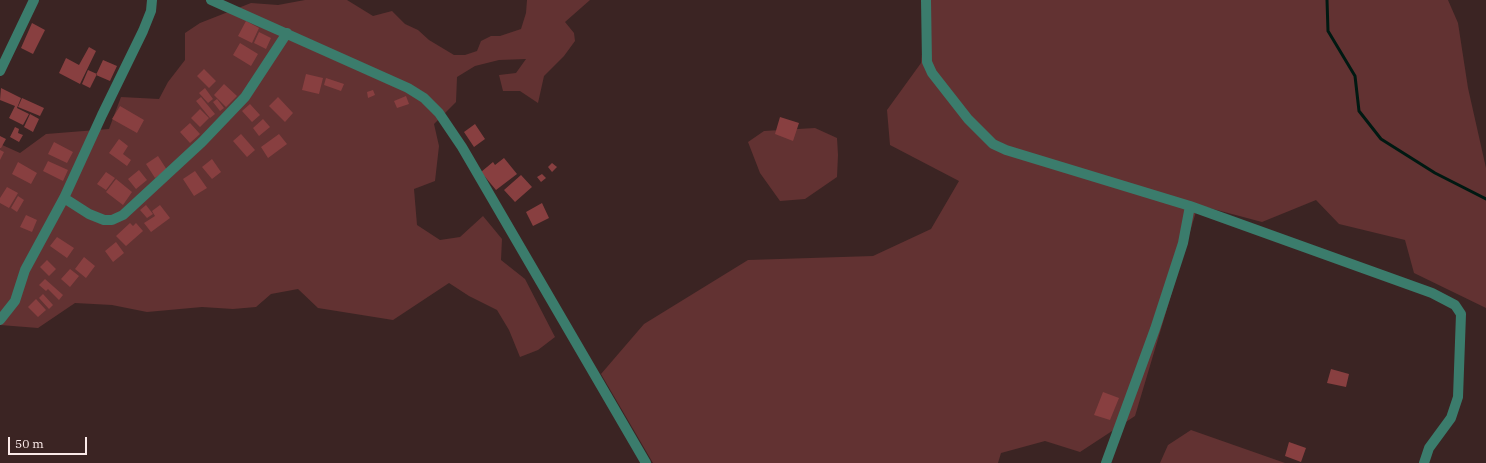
<!DOCTYPE html>
<style>
body{margin:0}
#map{position:relative;width:1486px;height:463px;overflow:hidden;background:#3b2423;font-family:"IBM Plex Serif",serif}
canvas{display:block}
.scale{position:absolute;left:8px;top:437px;width:79px;height:18px;box-sizing:border-box;border:2px solid #fbeae9;border-top:0;padding-left:5px;font-size:12px;line-height:14px;white-space:nowrap;color:#fbeae9;-webkit-text-stroke:3px #3b2423;paint-order:stroke}
</style>
<div id="map">
<canvas width="1486" height="463"></canvas>
<div class="scale">50 m</div>
</div>
<script>
const g = document.querySelector('canvas').getContext('2d');
g.lineJoin = 'round';
function fillPath(path, color) {
  g.fillStyle = color;
  g.fill(path, 'evenodd');
}
function poly(rows) {
  const path = new Path2D();
  for (const r of rows) {
    path.moveTo(r[0], r[1]);
    for (let i = 2; i < r.length; i += 2) path.lineTo(r[i], r[i + 1]);
  }
  return path;
}
function strokePath(path, color, width, dash) {
  g.strokeStyle = color;
  g.lineWidth = width;
  g.lineCap = dash ? 'butt' : 'round';
  g.setLineDash(dash || []);
  g.stroke(path);
}
fillPath(poly([
 [305,0,347,0,373,16,392,11,405,24,418,30,429,40,454,55,465,55,477,51,481,41,491,36,500,36,521,29,526,13,527,0,590,0,565,22,574,33,575,41,564,56,544,76,538,103,520,91,503,91,499,75,516,73,526,59,499,60,475,66,457,77,456,102,434,124,439,146,435,181,414,189,417,225,440,240,460,237,483,216,502,239,501,260,525,279,555,337,538,350,520,357,509,330,497,310,469,296,449,283,393,320,318,308,298,289,271,294,256,307,233,309,202,307,147,312,112,305,75,303,38,328,0,325,0,144,20,153,46,134,109,129,121,97,159,99,168,82,185,60,185,33,200,23,251,3,278,5],
 [928,0,1448,0,1458,23,1468,88,1486,168,1486,308,1414,273,1405,240,1339,224,1316,200,1262,222,1198,205,1135,416,1080,452,1045,441,1001,453,998,463,653,463,601,374,644,324,748,260,873,256,931,229,959,181,890,145,887,110,921,63],
 [815,128,837,138,838,155,837,177,805,199,780,201,760,173,748,142,764,131],
 [1191,430,1285,463,1160,463,1168,445]
]), '#623232');
strokePath(poly([
 [1327,0,1328,31,1355,76,1359,111,1381,139,1435,173,1486,199]
]), '#001912', 3);
fillPath(poly([
 [246,21,259,28,252,43,238,36],
 [32,23,45,30,33,54,21,48],
 [259,32,271,38,266,49,254,43],
 [240,43,258,54,251,66,233,55],
 [89,47,96,51,80,84,59,73,66,58,79,65],
 [103,60,117,66,110,81,96,75],
 [204,69,216,81,209,88,197,76],
 [88,70,97,74,90,88,82,84],
 [306,74,323,78,319,94,302,90],
 [326,78,344,84,341,91,324,85],
 [224,84,237,96,226,107,214,95],
 [1,88,21,98,17,108,29,114,23,125,9,118,15,106,0,100],
 [205,88,213,99,208,103,199,93],
 [373,90,375,95,368,98,367,92],
 [406,96,409,104,397,108,394,101],
 [201,97,215,114,210,118,196,101],
 [278,97,293,113,285,122,269,106],
 [22,98,44,108,40,116,18,107],
 [217,99,224,108,220,111,213,102],
 [250,104,260,115,252,122,242,111],
 [120,106,144,120,137,133,112,119],
 [200,109,209,118,200,127,191,118],
 [30,114,39,119,33,132,24,127],
 [780,117,799,123,793,141,775,134],
 [263,119,270,127,259,136,253,128],
 [190,123,200,134,190,143,180,132],
 [475,124,485,139,474,147,464,132],
 [15,127,19,129,18,133,23,135,19,142,10,137],
 [241,134,255,150,247,157,233,141],
 [279,134,287,144,268,158,261,147],
 [0,136,6,139,1,148,0,148],
 [119,139,128,146,123,154,131,160,127,166,109,153],
 [54,142,73,152,67,163,48,154],
 [0,150,4,152,0,160],
 [158,156,167,170,155,178,146,164],
 [504,158,517,174,496,190,481,172,493,162,495,165],
 [212,159,221,172,212,179,202,167],
 [48,161,68,170,63,181,43,171],
 [18,162,37,173,31,184,12,174],
 [552,163,557,167,552,172,548,167],
 [139,170,147,180,136,189,128,179],
 [195,171,207,188,194,196,183,179],
 [106,172,115,178,106,190,97,184],
 [542,174,546,178,541,182,537,177],
 [521,175,532,187,515,202,504,190],
 [116,179,132,192,123,205,106,192],
 [7,187,18,193,9,208,0,203,0,198],
 [18,196,24,200,17,212,11,208],
 [542,203,549,218,533,226,526,212],
 [146,205,153,214,147,218,140,210],
 [160,205,170,218,151,232,144,223,155,216,152,211],
 [26,215,37,220,32,232,20,227],
 [130,223,133,226,136,223,143,231,126,246,116,236],
 [57,237,74,248,67,258,50,246],
 [116,242,124,253,113,262,105,251],
 [84,257,95,266,86,278,75,269],
 [47,260,56,269,49,276,40,267],
 [70,269,79,276,70,287,61,279],
 [45,279,63,295,59,300,48,289,46,291,39,285],
 [43,294,53,305,49,309,39,298],
 [36,299,46,310,38,317,28,307],
 [1331,369,1349,374,1346,387,1327,383],
 [1103,392,1119,398,1110,420,1094,415],
 [1289,442,1306,448,1301,462,1285,456]
]), '#883f40');
strokePath(poly([
 [211,0,408,88,424,98,439,113,462,147,646,463],
 [926,0,927,62,932,73,968,119,993,144,1006,150,1190,206,1432,293,1455,305,1461,314,1458,397,1451,418,1429,448,1424,463],
 [0,71,34,0],
 [64,198,89,214,104,220,112,220,123,215,202,142,245,97,287,33],
 [0,320,15,301,25,270,64,198,102,115,143,31,151,11,152,0],
 [1106,463,1155,329,1183,243,1190,206]
]), '#3b7c6c', 10);
</script>
